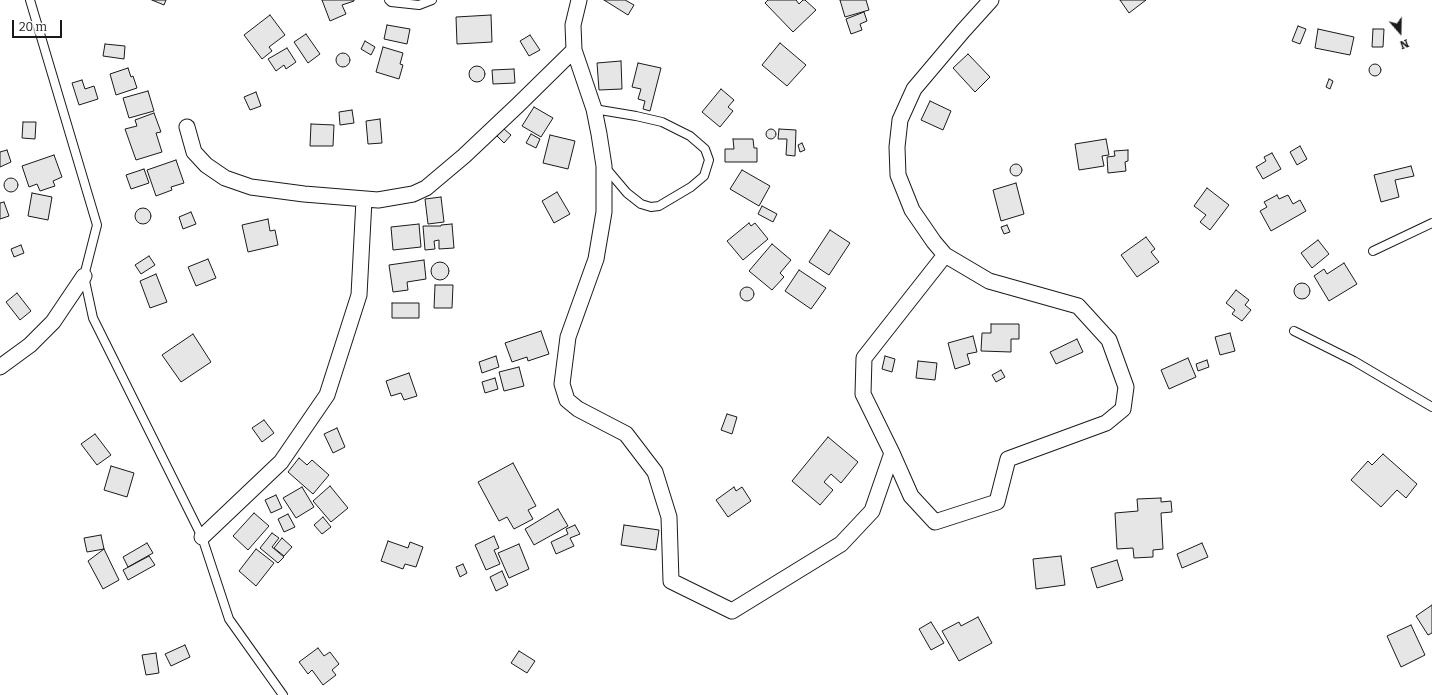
<!DOCTYPE html>
<style>
body{margin:0}
#map{position:relative;width:1432px;height:695px;overflow:hidden;background:#fff;font-family:Bitter,serif}
canvas{display:block}
.north{position:absolute;left:1380px;top:12px;width:40px;height:40px;-webkit-text-stroke:3px #fff;paint-order:stroke;rotate:160deg;font-size:11px;font-weight:700;line-height:16px;text-align:center;color:#1a1a1a}
.north::after{content:'';display:block;margin:auto;width:14px;height:18px;background:#1a1a1a;clip-path:polygon(50% 0,100% 100%,50% 72%,0 100%)}
.scale{position:absolute;left:12px;top:20px;width:50px;height:18px;box-sizing:border-box;border:2px solid #1a1a1a;border-top:0;padding-left:5px;font-size:12px;line-height:14px;white-space:nowrap;color:#1a1a1a;-webkit-text-stroke:3px #fff;paint-order:stroke}
</style>
<div id="map">
<canvas width="1432" height="695"></canvas>
<div class="north">N</div>
<div class="scale">20 m</div>
</div>
<script>
const g = document.querySelector('canvas').getContext('2d');
g.lineJoin = 'round';
function fillPath(path, color) {
  g.fillStyle = color;
  g.fill(path, 'evenodd');
}
function poly(rows) {
  const path = new Path2D();
  for (const r of rows) {
    if (r.length === 3) {
      path.moveTo(r[0] + r[2], r[1]);
      path.arc(r[0], r[1], r[2], 0, 2 * Math.PI);
      continue;
    }
    path.moveTo(r[0], r[1]);
    for (let i = 2; i < r.length; i += 2) path.lineTo(r[i], r[i + 1]);
  }
  return path;
}
function strokePath(path, color, width, dash) {
  g.strokeStyle = color;
  g.lineWidth = width;
  g.lineCap = dash ? 'butt' : 'round';
  g.setLineDash(dash || []);
  g.stroke(path);
}
const building = poly([
 [152,0,166,0,164,5,152,0],
 [322,0,354,0,354,1,342,5,346,14,330,21,322,0],
 [604,0,625,0,634,5,628,15,604,0],
 [768,0,796,0,799,4,803,0,805,0,816,10,793,32,765,3,768,0],
 [840,0,866,0,869,10,845,17,840,0],
 [1120,0,1146,0,1129,13,1120,0],
 [864,12,867,21,860,24,862,30,851,34,846,19,864,12],
 [270,15,285,35,269,47,272,51,262,59,244,35,270,15],
 [491,15,492,42,457,44,456,17,491,15],
 [387,25,410,29,407,44,384,39,387,25],
 [1298,26,1306,29,1300,44,1292,41,1298,26],
 [1318,29,1354,37,1350,55,1315,48,1318,29],
 [1373,29,1384,29,1383,47,1372,47,1373,29],
 [306,34,320,54,308,63,294,42,306,34],
 [530,35,540,50,529,56,520,41,530,35],
 [365,41,375,47,371,55,361,49,365,41],
 [780,43,806,65,787,86,762,65,780,43],
 [105,44,125,46,124,59,103,56,105,44],
 [383,47,403,53,400,64,403,65,399,79,376,72,383,47],
 [287,48,296,62,286,69,284,65,276,71,268,59,287,48],
 [343,60,7],
 [968,54,990,77,975,92,953,68,968,54],
 [621,61,622,89,599,90,597,63,621,61],
 [638,63,661,68,650,111,643,109,645,101,638,99,641,89,632,87,638,63],
 [1375,70,6],
 [477,74,8],
 [128,68,131,77,133,76,137,88,116,95,110,74,128,68],
 [514,69,515,83,493,84,492,70,514,69],
 [1329,79,1333,81,1330,89,1326,87,1329,79],
 [82,80,85,89,94,86,98,99,79,105,72,83,82,80],
 [721,89,734,100,728,107,733,111,720,127,702,112,721,89],
 [148,91,154,111,129,118,123,98,148,91],
 [256,92,261,106,250,110,244,97,256,92],
 [930,101,951,111,943,130,921,120,930,101],
 [534,107,553,118,541,137,522,126,534,107],
 [352,110,354,123,340,125,339,112,352,110],
 [154,113,161,132,156,133,162,152,136,160,125,129,137,126,135,120,154,113],
 [380,119,382,143,368,144,366,121,380,119],
 [23,122,36,122,35,139,22,138,23,122],
 [311,124,334,125,333,146,310,146,311,124],
 [771,134,5],
 [504,129,511,135,504,143,497,136,504,129],
 [779,129,796,130,795,156,786,155,787,139,778,139,779,129],
 [531,134,540,139,536,148,526,143,531,134],
 [550,135,575,141,568,169,543,163,550,135],
 [733,139,753,139,754,148,757,148,757,162,725,162,725,149,734,149,733,139],
 [1106,139,1109,155,1102,156,1104,166,1079,170,1075,144,1106,139],
 [802,143,805,150,800,152,798,145,802,143],
 [1300,146,1307,159,1297,165,1290,152,1300,146],
 [7,150,11,162,0,167,0,152,7,150],
 [1128,150,1128,161,1125,162,1126,171,1108,173,1107,157,1115,156,1114,151,1128,150],
 [1272,153,1281,169,1263,179,1256,167,1266,161,1264,157,1272,153],
 [54,155,62,177,53,181,55,186,40,191,37,184,29,187,22,166,54,155],
 [176,160,184,183,171,187,172,190,156,196,147,170,176,160],
 [1016,170,6],
 [1411,166,1414,176,1395,180,1399,197,1381,202,1374,175,1411,166],
 [144,169,149,183,131,189,126,175,144,169],
 [742,170,770,186,759,206,730,189,742,170],
 [11,185,7],
 [1016,183,1024,214,1001,221,993,190,1016,183],
 [1207,188,1229,205,1210,230,1200,222,1206,215,1194,206,1207,188],
 [557,192,570,214,554,223,542,201,557,192],
 [32,193,52,197,48,220,28,216,32,193],
 [1277,195,1279,199,1288,195,1293,204,1300,200,1306,211,1271,231,1260,211,1267,207,1264,202,1277,195],
 [441,197,444,222,428,224,425,199,441,197],
 [4,202,9,216,0,219,0,203,4,202],
 [762,206,777,214,773,222,758,214,762,206],
 [143,216,8],
 [191,212,196,224,183,229,179,217,191,212],
 [268,219,270,231,275,230,278,245,248,252,242,225,268,219],
 [749,223,751,226,755,223,768,239,743,260,727,241,749,223],
 [419,224,421,247,393,250,391,227,419,224],
 [452,224,454,248,439,249,439,240,434,241,435,249,425,250,423,226,441,226,441,225,452,224],
 [1007,225,1010,232,1004,234,1001,227,1007,225],
 [830,230,850,243,829,275,809,262,830,230],
 [1146,237,1155,249,1151,252,1159,262,1137,277,1121,255,1146,237],
 [1318,240,1329,254,1312,268,1301,253,1318,240],
 [772,244,791,260,780,273,784,277,772,290,749,271,772,244],
 [21,245,24,253,14,257,11,249,21,245],
 [149,256,155,265,141,274,135,265,149,256],
 [208,259,216,278,196,286,188,267,208,259],
 [424,260,426,279,407,282,408,290,393,292,389,265,424,260],
 [440,271,9],
 [1344,263,1357,284,1329,301,1314,276,1324,269,1327,274,1344,263],
 [799,270,826,288,811,309,785,291,799,270],
 [156,274,167,302,150,308,140,281,156,274],
 [1302,291,8],
 [435,285,453,285,452,308,434,308,435,285],
 [747,294,7],
 [1236,290,1249,300,1245,305,1251,310,1242,321,1232,314,1235,310,1226,303,1236,290],
 [17,293,31,311,20,320,6,302,17,293],
 [392,303,419,303,419,318,392,318,392,303],
 [991,324,1019,324,1019,339,1011,339,1011,352,981,351,982,333,991,333,991,324],
 [541,331,549,354,528,361,527,357,512,362,505,343,541,331],
 [1230,333,1235,351,1220,355,1215,337,1230,333],
 [193,334,211,362,181,382,162,355,193,334],
 [973,336,977,352,967,354,970,364,955,369,948,343,973,336],
 [1077,339,1083,352,1056,364,1050,352,1077,339],
 [496,356,499,367,482,373,479,362,496,356],
 [885,356,895,359,892,372,882,369,885,356],
 [1188,358,1196,377,1169,389,1161,370,1188,358],
 [1207,360,1209,367,1198,371,1196,364,1207,360],
 [918,361,937,363,935,380,916,378,918,361],
 [519,367,524,386,504,391,499,372,519,367],
 [1001,370,1005,377,996,382,992,375,1001,370],
 [409,373,417,396,404,400,401,393,391,396,386,381,409,373],
 [495,378,498,389,485,393,482,382,495,378],
 [727,414,737,417,732,434,721,430,727,414],
 [264,420,274,433,262,442,252,428,264,420],
 [337,428,345,447,333,453,324,434,337,428],
 [95,434,111,455,97,465,81,444,95,434],
 [828,437,858,462,841,483,831,474,824,482,833,490,820,505,792,481,828,437],
 [1383,454,1417,484,1406,498,1397,490,1381,507,1351,480,1368,461,1372,465,1383,454],
 [299,458,307,465,312,460,329,475,313,494,288,472,299,458],
 [513,463,536,506,528,510,533,519,514,529,507,517,499,521,478,482,513,463],
 [111,466,134,473,127,497,104,490,111,466],
 [330,486,348,508,331,522,313,501,330,486],
 [302,487,314,507,296,518,283,498,302,487],
 [734,487,736,491,742,487,751,501,728,517,716,500,734,487],
 [276,495,282,508,271,513,265,500,276,495],
 [1161,498,1161,502,1171,501,1172,512,1161,513,1163,549,1153,550,1153,557,1134,558,1133,548,1117,549,1115,513,1138,511,1137,499,1161,498],
 [558,509,568,526,534,545,525,529,558,509],
 [254,513,269,526,248,550,233,536,254,513],
 [288,514,295,527,284,532,278,519,288,514],
 [323,517,331,527,322,534,314,525,323,517],
 [575,525,580,534,570,538,574,546,556,554,551,542,568,534,566,529,575,525],
 [624,525,659,530,656,550,621,545,624,525],
 [272,533,279,538,272,547,284,557,278,563,260,548,272,533],
 [101,535,104,549,87,552,84,538,101,535],
 [494,536,499,548,494,550,500,564,486,570,475,545,494,536],
 [282,538,292,547,284,556,274,548,282,538],
 [388,541,408,548,410,542,423,547,416,567,405,564,403,569,381,561,388,541],
 [147,543,153,553,128,567,123,557,147,543],
 [1202,543,1208,557,1182,568,1177,554,1202,543],
 [519,544,529,569,509,578,498,553,519,544],
 [104,549,119,580,103,589,88,561,104,549],
 [256,549,274,563,256,586,239,571,256,549],
 [149,556,155,565,128,580,123,570,149,556],
 [1061,556,1065,585,1036,589,1033,559,1061,556],
 [1117,560,1123,580,1097,588,1091,568,1117,560],
 [463,564,467,573,460,577,456,567,463,564],
 [502,571,508,585,496,591,490,577,502,571],
 [1432,605,1432,633,1428,635,1416,616,1432,605],
 [978,617,992,643,959,661,942,631,959,622,961,626,978,617],
 [931,622,944,643,931,650,919,629,931,622],
 [1411,625,1425,655,1401,667,1387,636,1411,625],
 [185,645,190,657,171,666,165,654,185,645],
 [318,648,324,656,330,652,339,664,332,670,336,675,323,685,312,670,308,674,299,662,318,648],
 [519,651,535,661,527,673,511,663,519,651],
 [156,653,159,673,146,675,142,655,156,653]
]);
fillPath(building, '#e6e6e6');
strokePath(building, '#1a1a1a', 1);
const service = poly([
 [30,0,97,225,84,276,93,318,202,537,229,619,283,695],
 [389,0,391,2,419,5,432,0],
 [594,109,636,116,662,122,690,136,705,149,709,160,704,176,691,187,659,206,651,207,641,204,627,193,605,167],
 [1373,251,1432,223],
 [1294,331,1354,361,1432,407]
]);
const minor = poly([
 [579,0,573,25,574,50,594,109,599,134,604,166,604,212,596,259,568,337,562,384,567,400,578,409,626,434,655,472,669,517,671,581,732,611,841,544,872,511,892,453,863,394,864,358,945,255],
 [187,127,194,152,206,165,225,178,251,187,304,194,378,200,413,194,426,188,464,156,518,105,574,50],
 [0,367,30,345,53,322,84,276],
 [892,453,911,496,935,522,997,502,1008,459,1106,423,1123,409,1126,387,1109,340,1078,306,989,281,945,255,934,242,912,210,898,175,897,147,900,120,914,89,963,31,991,0],
 [202,537,281,462,327,395,359,295,364,200]
]);
strokePath(service, '#1a1a1a', 10);
strokePath(minor, '#1a1a1a', 17);
strokePath(service, '#fff', 8);
strokePath(minor, '#fff', 15);
</script>
